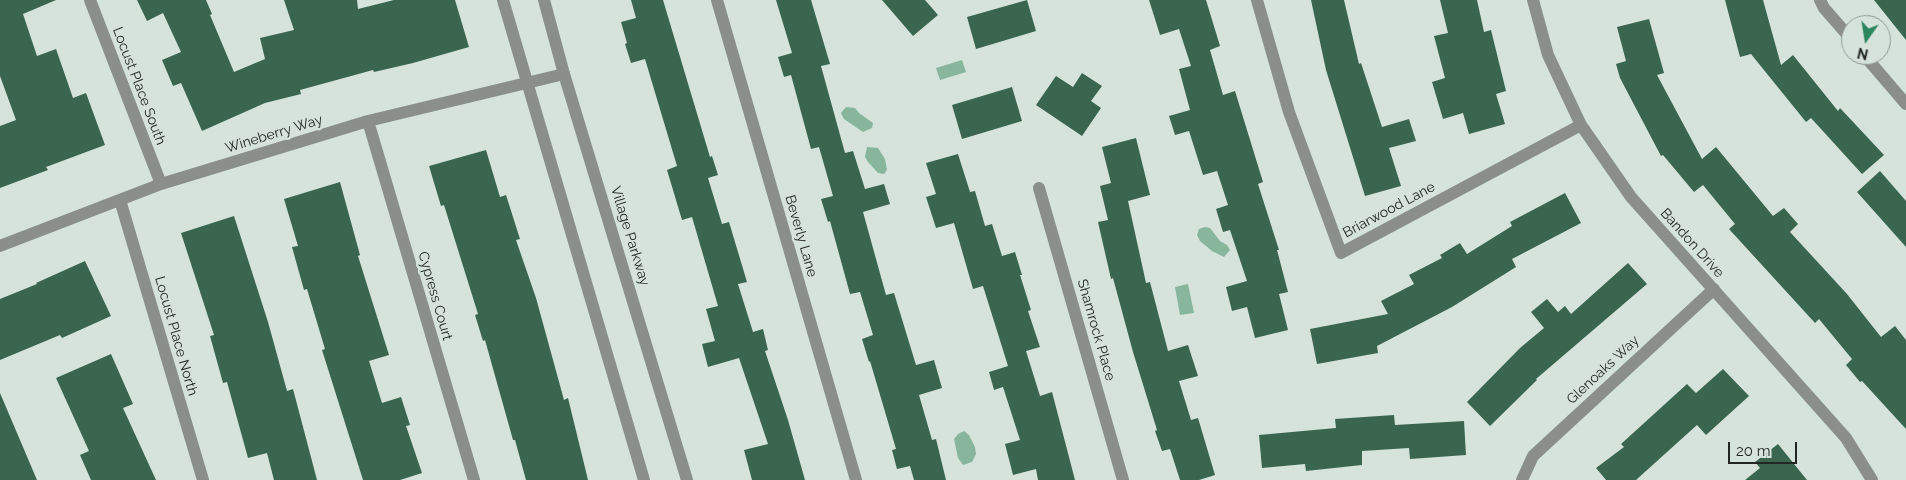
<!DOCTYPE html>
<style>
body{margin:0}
#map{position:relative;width:1906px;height:480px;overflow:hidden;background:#d5e3db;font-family:Raleway,sans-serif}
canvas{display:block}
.north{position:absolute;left:1841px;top:15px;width:50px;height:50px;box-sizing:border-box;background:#d5e3db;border:1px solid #8d9892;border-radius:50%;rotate:193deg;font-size:14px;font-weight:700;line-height:20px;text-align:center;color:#222724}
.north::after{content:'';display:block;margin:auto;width:18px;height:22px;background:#2b875d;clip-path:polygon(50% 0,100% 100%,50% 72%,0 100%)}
.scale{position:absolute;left:1728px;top:442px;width:69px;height:22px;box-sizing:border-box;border:2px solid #222724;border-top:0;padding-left:6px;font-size:15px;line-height:18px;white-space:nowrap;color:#222724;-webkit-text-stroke:4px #d5e3db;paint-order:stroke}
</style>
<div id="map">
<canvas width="1906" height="480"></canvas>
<div class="north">N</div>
<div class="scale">20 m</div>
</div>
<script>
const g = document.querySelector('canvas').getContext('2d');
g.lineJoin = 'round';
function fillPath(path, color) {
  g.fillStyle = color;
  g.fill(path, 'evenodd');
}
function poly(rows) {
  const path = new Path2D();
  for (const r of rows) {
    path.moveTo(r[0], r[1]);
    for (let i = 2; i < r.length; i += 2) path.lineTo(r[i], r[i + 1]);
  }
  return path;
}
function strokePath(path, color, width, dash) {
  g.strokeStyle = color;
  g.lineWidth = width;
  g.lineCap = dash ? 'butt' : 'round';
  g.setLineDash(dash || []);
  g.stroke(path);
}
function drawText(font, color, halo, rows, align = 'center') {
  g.font = font + ' Raleway,sans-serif';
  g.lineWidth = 5;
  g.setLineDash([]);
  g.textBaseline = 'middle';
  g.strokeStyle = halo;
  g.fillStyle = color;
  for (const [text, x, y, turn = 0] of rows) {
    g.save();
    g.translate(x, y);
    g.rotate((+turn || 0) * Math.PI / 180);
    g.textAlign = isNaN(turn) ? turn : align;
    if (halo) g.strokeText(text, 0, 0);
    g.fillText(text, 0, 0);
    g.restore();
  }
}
fillPath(poly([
 [962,60,966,72,940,80,936,68],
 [846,107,855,108,859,113,873,123,872,128,863,132,844,119,841,113],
 [867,147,878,148,885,159,887,170,884,174,878,173,868,162,865,157],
 [1205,227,1210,228,1220,241,1227,245,1230,250,1224,257,1212,251,1200,241,1197,235,1199,229],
 [1188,284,1194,313,1180,315,1175,287],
 [964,431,969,435,975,447,976,454,972,462,963,465,958,458,954,439,958,434]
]), '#87b69c');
fillPath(poly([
 [0,0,56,0,23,14,37,56,56,49,73,98,86,93,105,145,46,167,48,170,0,188,0,126,16,120,0,76],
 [137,0,206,0,212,14,210,15,234,72,265,59,260,38,294,30,284,0,357,0,358,9,394,0,455,0,469,47,413,63,374,72,373,70,300,90,301,94,265,103,202,131,181,83,173,86,162,60,181,52,163,13,147,21],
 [631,0,663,0,710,157,712,156,718,175,708,178,722,224,729,222,747,282,738,284,753,332,763,329,768,350,765,351,788,420,805,480,752,480,744,450,768,444,739,358,708,367,702,344,715,341,706,309,718,306,692,217,682,220,667,170,677,166,645,59,631,63,625,44,627,43,621,22,636,18],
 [776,0,811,0,830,64,821,66,845,153,853,151,865,189,884,184,890,204,863,212,886,295,894,293,916,365,934,360,942,388,919,395,932,440,936,439,946,480,914,480,910,466,897,469,892,450,896,449,870,361,869,362,862,339,873,335,860,292,850,294,830,221,828,222,821,199,833,196,819,147,811,149,791,75,784,77,778,57,792,53],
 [882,0,925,0,938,15,913,36],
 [1027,0,1036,31,976,49,967,17],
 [1149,0,1206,0,1220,46,1210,50,1223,95,1235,91,1263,182,1258,184,1279,250,1277,250,1288,292,1279,294,1288,330,1255,338,1247,307,1232,311,1226,287,1247,281,1230,230,1223,232,1216,209,1228,205,1217,171,1203,175,1189,131,1175,135,1169,116,1190,110,1179,69,1191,66,1179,29,1160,35],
 [1311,0,1344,0,1359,64,1361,63,1382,127,1409,119,1416,141,1389,148,1401,186,1365,196,1326,70],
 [1440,0,1477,0,1484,32,1491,30,1506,91,1496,94,1505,124,1469,134,1463,113,1443,119,1432,82,1445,78,1434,36,1448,33],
 [1725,0,1763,0,1781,65,1793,55,1838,111,1840,108,1884,155,1862,174,1811,118,1806,122,1751,54,1740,57],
 [1874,0,1906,0,1906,40],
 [1649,19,1664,73,1657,75,1702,159,1716,147,1773,216,1784,208,1798,224,1790,232,1847,294,1881,337,1895,326,1906,340,1906,429,1862,381,1860,382,1846,365,1852,359,1819,319,1815,323,1729,229,1735,224,1703,185,1694,192,1663,155,1661,156,1620,78,1616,64,1626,61,1617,27],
 [1082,73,1102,86,1091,101,1101,108,1082,136,1036,105,1056,76,1073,87],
 [1012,87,1022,121,962,139,952,105],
 [1136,138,1150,195,1128,201,1146,283,1150,282,1168,351,1188,345,1198,376,1179,381,1191,420,1198,418,1215,475,1199,480,1180,480,1170,449,1162,451,1155,431,1157,430,1133,352,1113,278,1111,279,1098,222,1108,220,1100,186,1111,183,1102,147],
 [486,150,500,197,506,195,520,239,516,240,536,298,564,400,568,398,588,480,526,480,515,440,513,440,485,340,483,341,475,315,478,314,444,205,441,206,429,166],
 [958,154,970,192,975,191,985,226,992,224,1002,256,1015,252,1022,275,1020,275,1031,310,1028,311,1040,347,1026,351,1040,396,1052,392,1075,480,1038,480,1036,469,1013,475,1005,444,1020,440,1003,387,994,390,989,372,1008,366,983,286,973,289,954,223,936,228,926,197,936,194,926,163],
 [1880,171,1906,201,1906,247,1857,192],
 [340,182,360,255,358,256,389,355,369,361,382,403,401,397,410,425,406,426,422,473,400,480,363,480,322,350,325,349,307,289,304,290,292,247,298,246,284,199],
 [1565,193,1581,223,1512,259,1516,267,1452,307,1377,346,1378,353,1317,364,1310,329,1388,314,1381,301,1414,284,1409,275,1442,258,1440,255,1460,243,1467,254,1512,226,1510,222],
 [234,216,268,322,287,391,293,389,317,480,274,480,267,453,248,458,227,382,223,383,210,336,214,335,181,233],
 [85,261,111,316,62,338,60,335,0,360,0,299,37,284,36,283],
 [1628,263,1647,284,1536,379,1537,380,1490,426,1467,402,1520,348,1544,328,1531,312,1547,299,1558,312,1565,306,1571,314],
 [111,354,133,404,123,408,156,480,91,480,80,455,89,451,56,378],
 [1723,369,1749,396,1706,435,1697,425,1636,480,1606,480,1596,468,1624,447,1621,444,1687,384,1696,393],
 [0,393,37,480,0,480],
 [1394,415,1395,425,1464,421,1466,455,1410,459,1409,448,1362,451,1362,465,1306,471,1305,464,1262,468,1259,435,1336,428,1335,419],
 [1778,444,1807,480,1745,480,1760,468,1755,462]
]), '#3a664f');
strokePath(poly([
 [90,0,161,184],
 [717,0,856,480],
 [1257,0,1289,112,1341,253,1581,125],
 [1533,0,1548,55,1581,125,1631,197,1846,438,1872,480],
 [1820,0,1824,8,1851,39],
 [1864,55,1906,104],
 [368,121,474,480],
 [1039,188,1123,480],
 [120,200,203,480],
 [0,246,161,184,368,121,564,74],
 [1522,480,1533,456,1714,289]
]), '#8a8f8c', 12);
strokePath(poly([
 [503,0,644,480],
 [544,0,564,74,687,480]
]), '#8a8f8c', 12);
drawText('14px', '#222724', '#d5e3db', [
 ["Locust Place South",139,86,69],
 ["Wineberry Way",274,134,-17],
 ["Briarwood Lane",1389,210,-28],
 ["Village Parkway",630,236,73],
 ["Beverly Lane",801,236,74],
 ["Bandon Drive",1692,243,48],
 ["Cypress Court",435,296,74],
 ["Shamrock Place",1096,330,74],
 ["Locust Place North",176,336,74],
 ["Glenoaks Way",1603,370,-43]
]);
</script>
